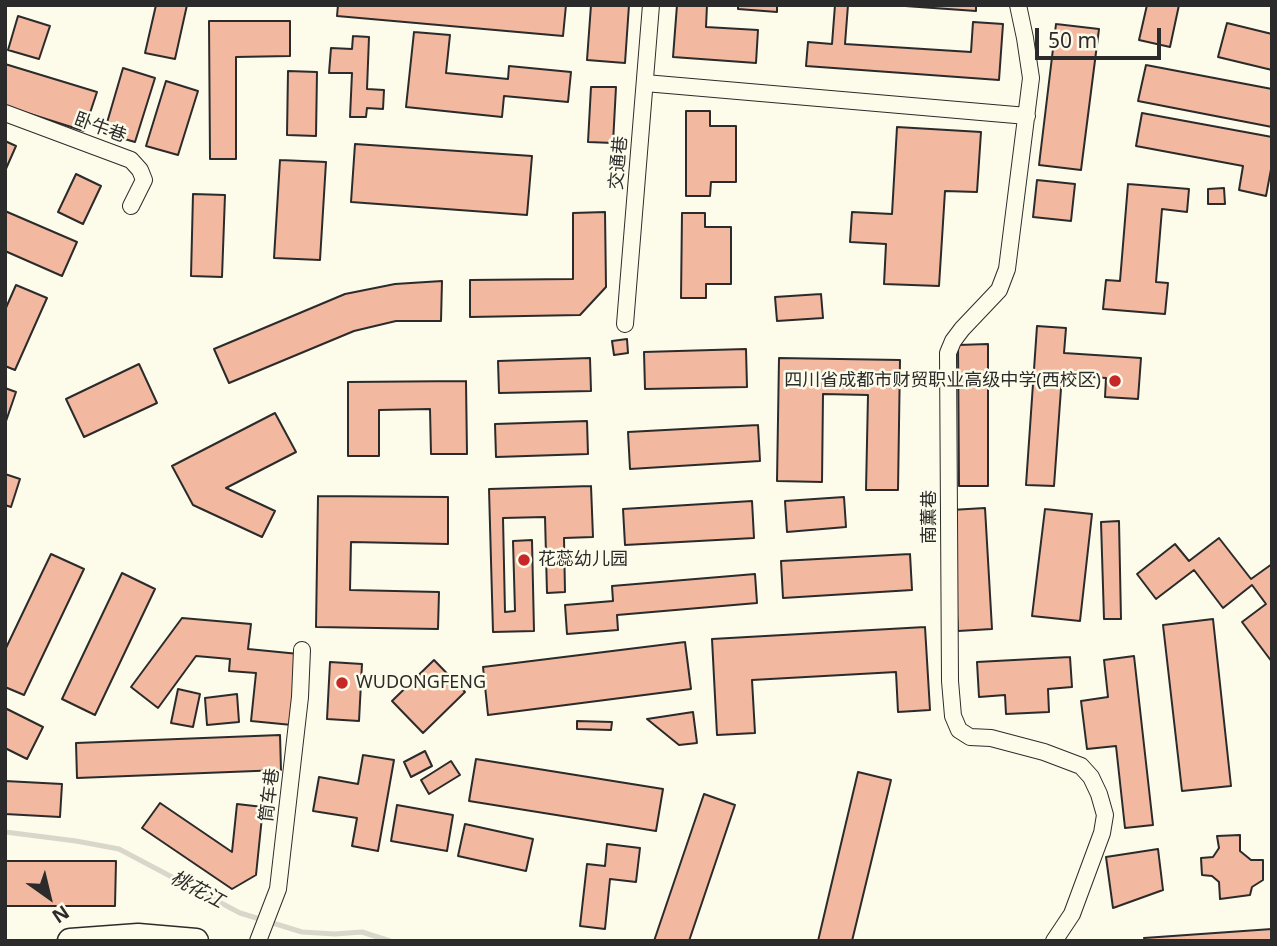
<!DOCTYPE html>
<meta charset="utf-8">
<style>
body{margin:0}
#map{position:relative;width:1277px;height:946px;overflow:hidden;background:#fdfbea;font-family:"Noto Sans",sans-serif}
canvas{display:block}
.frame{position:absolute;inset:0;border:7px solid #2b2b2b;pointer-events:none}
.north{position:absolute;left:14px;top:862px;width:70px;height:70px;-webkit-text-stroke:5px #fdfbea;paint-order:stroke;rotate:146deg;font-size:19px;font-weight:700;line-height:28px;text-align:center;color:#2b2b2b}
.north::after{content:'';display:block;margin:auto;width:24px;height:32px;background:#2b2b2b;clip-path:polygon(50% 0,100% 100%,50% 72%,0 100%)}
.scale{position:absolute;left:1035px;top:28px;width:126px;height:32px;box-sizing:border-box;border:4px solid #2b2b2b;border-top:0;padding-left:9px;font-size:21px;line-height:24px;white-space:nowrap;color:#2b2b2b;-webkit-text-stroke:5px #fdfbea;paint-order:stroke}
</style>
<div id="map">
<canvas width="1277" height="946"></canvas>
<div class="frame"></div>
<div class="north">N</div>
<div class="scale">50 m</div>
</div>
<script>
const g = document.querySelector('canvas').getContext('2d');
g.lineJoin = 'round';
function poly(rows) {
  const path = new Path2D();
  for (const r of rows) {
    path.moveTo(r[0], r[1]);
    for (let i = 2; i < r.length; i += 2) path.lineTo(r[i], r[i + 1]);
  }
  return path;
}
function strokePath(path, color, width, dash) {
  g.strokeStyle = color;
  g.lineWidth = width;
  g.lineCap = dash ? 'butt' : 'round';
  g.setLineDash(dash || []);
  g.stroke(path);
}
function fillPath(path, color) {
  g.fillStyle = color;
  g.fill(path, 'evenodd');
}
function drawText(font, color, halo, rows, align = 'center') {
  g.font = font + ' "Noto Sans","Noto Sans SC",sans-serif';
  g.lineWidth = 5;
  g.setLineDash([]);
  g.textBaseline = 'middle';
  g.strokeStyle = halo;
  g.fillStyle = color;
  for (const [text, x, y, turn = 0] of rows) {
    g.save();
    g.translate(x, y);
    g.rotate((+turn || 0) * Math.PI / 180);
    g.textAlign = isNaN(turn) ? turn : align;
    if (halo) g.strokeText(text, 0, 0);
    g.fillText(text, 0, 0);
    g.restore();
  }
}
strokePath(poly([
 [5,832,76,841,119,849,240,913,302,932,335,934,362,932,390,941]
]), '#d8d7c9', 5);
const building = poly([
 [156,5,187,5,175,59,145,53,156,5],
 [338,5,566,5,563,36,337,16,338,5],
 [591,5,629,5,625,63,587,60,591,5],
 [677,5,707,5,706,27,758,30,756,63,673,57,677,5],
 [738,5,777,5,777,12,738,9,738,5],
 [835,5,848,5,845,44,971,52,973,22,1003,24,999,80,806,66,808,42,832,44,835,5],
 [891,5,976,5,976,11,891,5],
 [1147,5,1179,5,1170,47,1139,40,1147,5],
 [18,16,50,26,39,59,8,50,18,16],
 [209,21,290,21,290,56,236,57,236,159,210,159,209,21],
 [1227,23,1272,34,1272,70,1218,57,1227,23],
 [1056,24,1099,29,1081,170,1039,165,1056,24],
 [414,32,450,35,446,73,508,79,509,66,571,72,568,102,504,96,502,117,406,107,414,32],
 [353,36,369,37,367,89,384,90,383,109,367,108,366,117,350,117,352,73,329,73,331,48,352,49,353,36],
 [5,64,97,92,84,131,5,106,5,64],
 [1146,65,1272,89,1272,127,1138,101,1146,65],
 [123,68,155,78,135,142,104,133,123,68],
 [288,71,317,72,316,136,287,135,288,71],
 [166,81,198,91,178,155,146,146,166,81],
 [591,87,616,87,613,143,588,142,591,87],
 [686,111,710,111,710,126,736,126,736,182,711,182,710,196,686,196,686,111],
 [1142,113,1272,137,1272,164,1266,196,1239,190,1243,166,1136,146,1142,113],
 [897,127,981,132,977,192,945,191,939,286,884,284,886,244,850,242,852,212,892,214,897,127],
 [5,141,16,146,5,171,5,141],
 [355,144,532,156,527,215,351,202,355,144],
 [280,160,326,162,320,260,274,258,280,160],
 [76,174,101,186,83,224,58,212,76,174],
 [1037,180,1075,184,1071,221,1033,217,1037,180],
 [1128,184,1189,189,1187,212,1162,209,1156,282,1168,283,1165,314,1103,309,1106,280,1120,281,1128,184],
 [1224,188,1225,204,1208,204,1208,189,1224,188],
 [193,194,225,195,222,277,191,276,193,194],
 [5,211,77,242,62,276,5,251,5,211],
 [605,212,606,287,580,315,470,317,470,280,573,279,573,213,605,212],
 [682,213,705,213,705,227,731,227,731,284,706,284,706,298,681,298,682,213],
 [442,281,441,321,396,321,354,331,229,383,214,349,345,294,395,284,442,281],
 [16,285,47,298,15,370,5,366,5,310,16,285],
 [821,294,823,318,777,321,775,297,821,294],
 [1037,326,1066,328,1064,353,1141,358,1138,399,1105,397,1106,378,1062,375,1054,486,1026,485,1037,326],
 [627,339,628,353,614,355,612,341,627,339],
 [988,344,988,486,959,486,958,345,988,344],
 [746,349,747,387,645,389,644,352,746,349],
 [590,358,591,391,499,393,498,361,590,358],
 [779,358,900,360,898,490,866,490,868,395,823,394,822,482,777,481,779,358],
 [139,364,157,403,84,437,66,399,139,364],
 [466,381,467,454,431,454,430,409,379,410,379,456,348,456,348,382,466,381],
 [5,388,16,392,5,424,5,388],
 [275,413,296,452,226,488,275,511,262,537,193,505,172,466,275,413],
 [587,421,588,454,496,457,495,424,587,421],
 [758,425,760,461,630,469,628,432,758,425],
 [5,474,20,479,11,507,5,505,5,474],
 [591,486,593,537,564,538,565,592,547,593,545,517,503,518,505,612,515,611,513,541,532,540,534,631,493,632,489,489,591,486],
 [318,496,448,497,448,544,351,542,350,590,439,592,438,629,316,627,318,496],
 [844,497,846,527,787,532,785,501,844,497],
 [752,501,754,538,625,545,623,509,752,501],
 [985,508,992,629,958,631,951,510,985,508],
 [1045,509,1092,514,1080,621,1032,616,1045,509],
 [1119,521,1121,619,1104,619,1101,522,1119,521],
 [1219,538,1251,579,1272,564,1272,662,1242,622,1266,604,1252,585,1223,608,1194,570,1156,599,1137,574,1175,544,1189,561,1219,538],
 [51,554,84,569,24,695,5,687,5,650,51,554],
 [910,554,912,590,783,598,781,561,910,554],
 [122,573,155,589,95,715,62,699,122,573],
 [755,574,757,603,617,615,618,630,567,634,565,605,613,601,612,586,755,574],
 [182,618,251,624,248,649,299,654,292,725,251,721,256,673,229,671,230,659,196,656,158,708,131,687,182,618],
 [1213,619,1231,786,1182,791,1163,625,1213,619],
 [925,627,930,710,898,712,896,672,752,680,755,733,717,735,712,639,925,627],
 [685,642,691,689,488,715,483,667,685,642],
 [1134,656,1153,825,1125,828,1116,746,1087,749,1081,701,1108,697,1104,660,1134,656],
 [1070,657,1072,687,1048,689,1049,712,1006,714,1005,695,979,697,977,662,1070,657],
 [434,660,465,692,423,733,392,701,434,660],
 [330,662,362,664,359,721,327,719,330,662],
 [178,689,200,694,193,727,171,723,178,689],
 [237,694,239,722,207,725,205,698,237,694],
 [5,708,43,727,27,759,5,748,5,708],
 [693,712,697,743,679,745,647,719,693,712],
 [577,721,612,722,611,730,577,729,577,721],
 [280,735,281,770,77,778,76,743,280,735],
 [425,751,432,766,411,777,404,762,425,751],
 [363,755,394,760,378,851,352,846,357,818,313,811,319,777,358,784,363,755],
 [476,759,663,789,656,831,469,801,476,759],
 [451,761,460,775,429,794,421,780,451,761],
 [858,772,891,780,852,941,818,941,858,772],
 [5,781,62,784,60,817,5,814,5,781],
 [704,794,735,805,689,941,654,941,704,794],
 [160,803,232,852,237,804,263,807,256,875,232,889,142,828,160,803],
 [397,805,453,815,447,851,391,841,397,805],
 [465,824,533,839,526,871,458,856,465,824],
 [1240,835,1240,851,1251,860,1263,860,1263,880,1252,887,1250,895,1220,899,1219,882,1212,876,1202,875,1201,858,1213,857,1219,848,1217,836,1240,835],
 [607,844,640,848,636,882,610,879,605,929,580,926,587,864,605,866,607,844],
 [1158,849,1163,890,1113,908,1106,857,1158,849],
 [5,861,116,861,115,906,5,906,5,861],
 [1272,929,1272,941,1145,941,1144,938,1272,929]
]);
fillPath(building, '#f2b8a0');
strokePath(building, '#2b2b2b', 2);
const minor = poly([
 [1018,5,1025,38,1031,78,1007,269,999,290,962,329,953,341,948,353,950,681,953,716,959,730,970,737,991,738,1044,752,1081,766,1091,777,1099,794,1105,815,1102,833,1072,914,1054,941],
 [645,83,1027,116],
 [5,113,131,160,140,170,144,180,131,206],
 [625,324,651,5],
 [258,941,278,889,300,697,302,650]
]);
const primary = poly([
 [70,941,138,936,196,941]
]);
strokePath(minor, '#2b2b2b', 18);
strokePath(primary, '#2b2b2b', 27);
strokePath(minor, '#fdfbea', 16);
strokePath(primary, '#fdfbea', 24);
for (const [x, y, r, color] of [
 [1115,381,7,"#c62828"],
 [524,560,7,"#c62828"],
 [342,683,7,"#c62828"]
]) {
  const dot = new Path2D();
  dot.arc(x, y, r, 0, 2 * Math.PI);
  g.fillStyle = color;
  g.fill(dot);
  strokePath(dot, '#fdfbea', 2.5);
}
drawText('18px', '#2b2b2b', '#fdfbea', [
 ["卧牛巷",100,128,20],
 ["交通巷",619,163,-85],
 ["南薰巷",930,517,-90],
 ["筒车巷",270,795,-83]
]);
drawText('18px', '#2b2b2b', '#fdfbea', [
 ["四川省成都市财贸职业高级中学(西校区)",1101,381,"right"],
 ["花蕊幼儿园",538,560],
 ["WUDONGFENG",356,683]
], 'left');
drawText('italic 19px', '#2b2b2b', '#fdfbea', [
 ["桃花江",197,890,28]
]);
</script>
